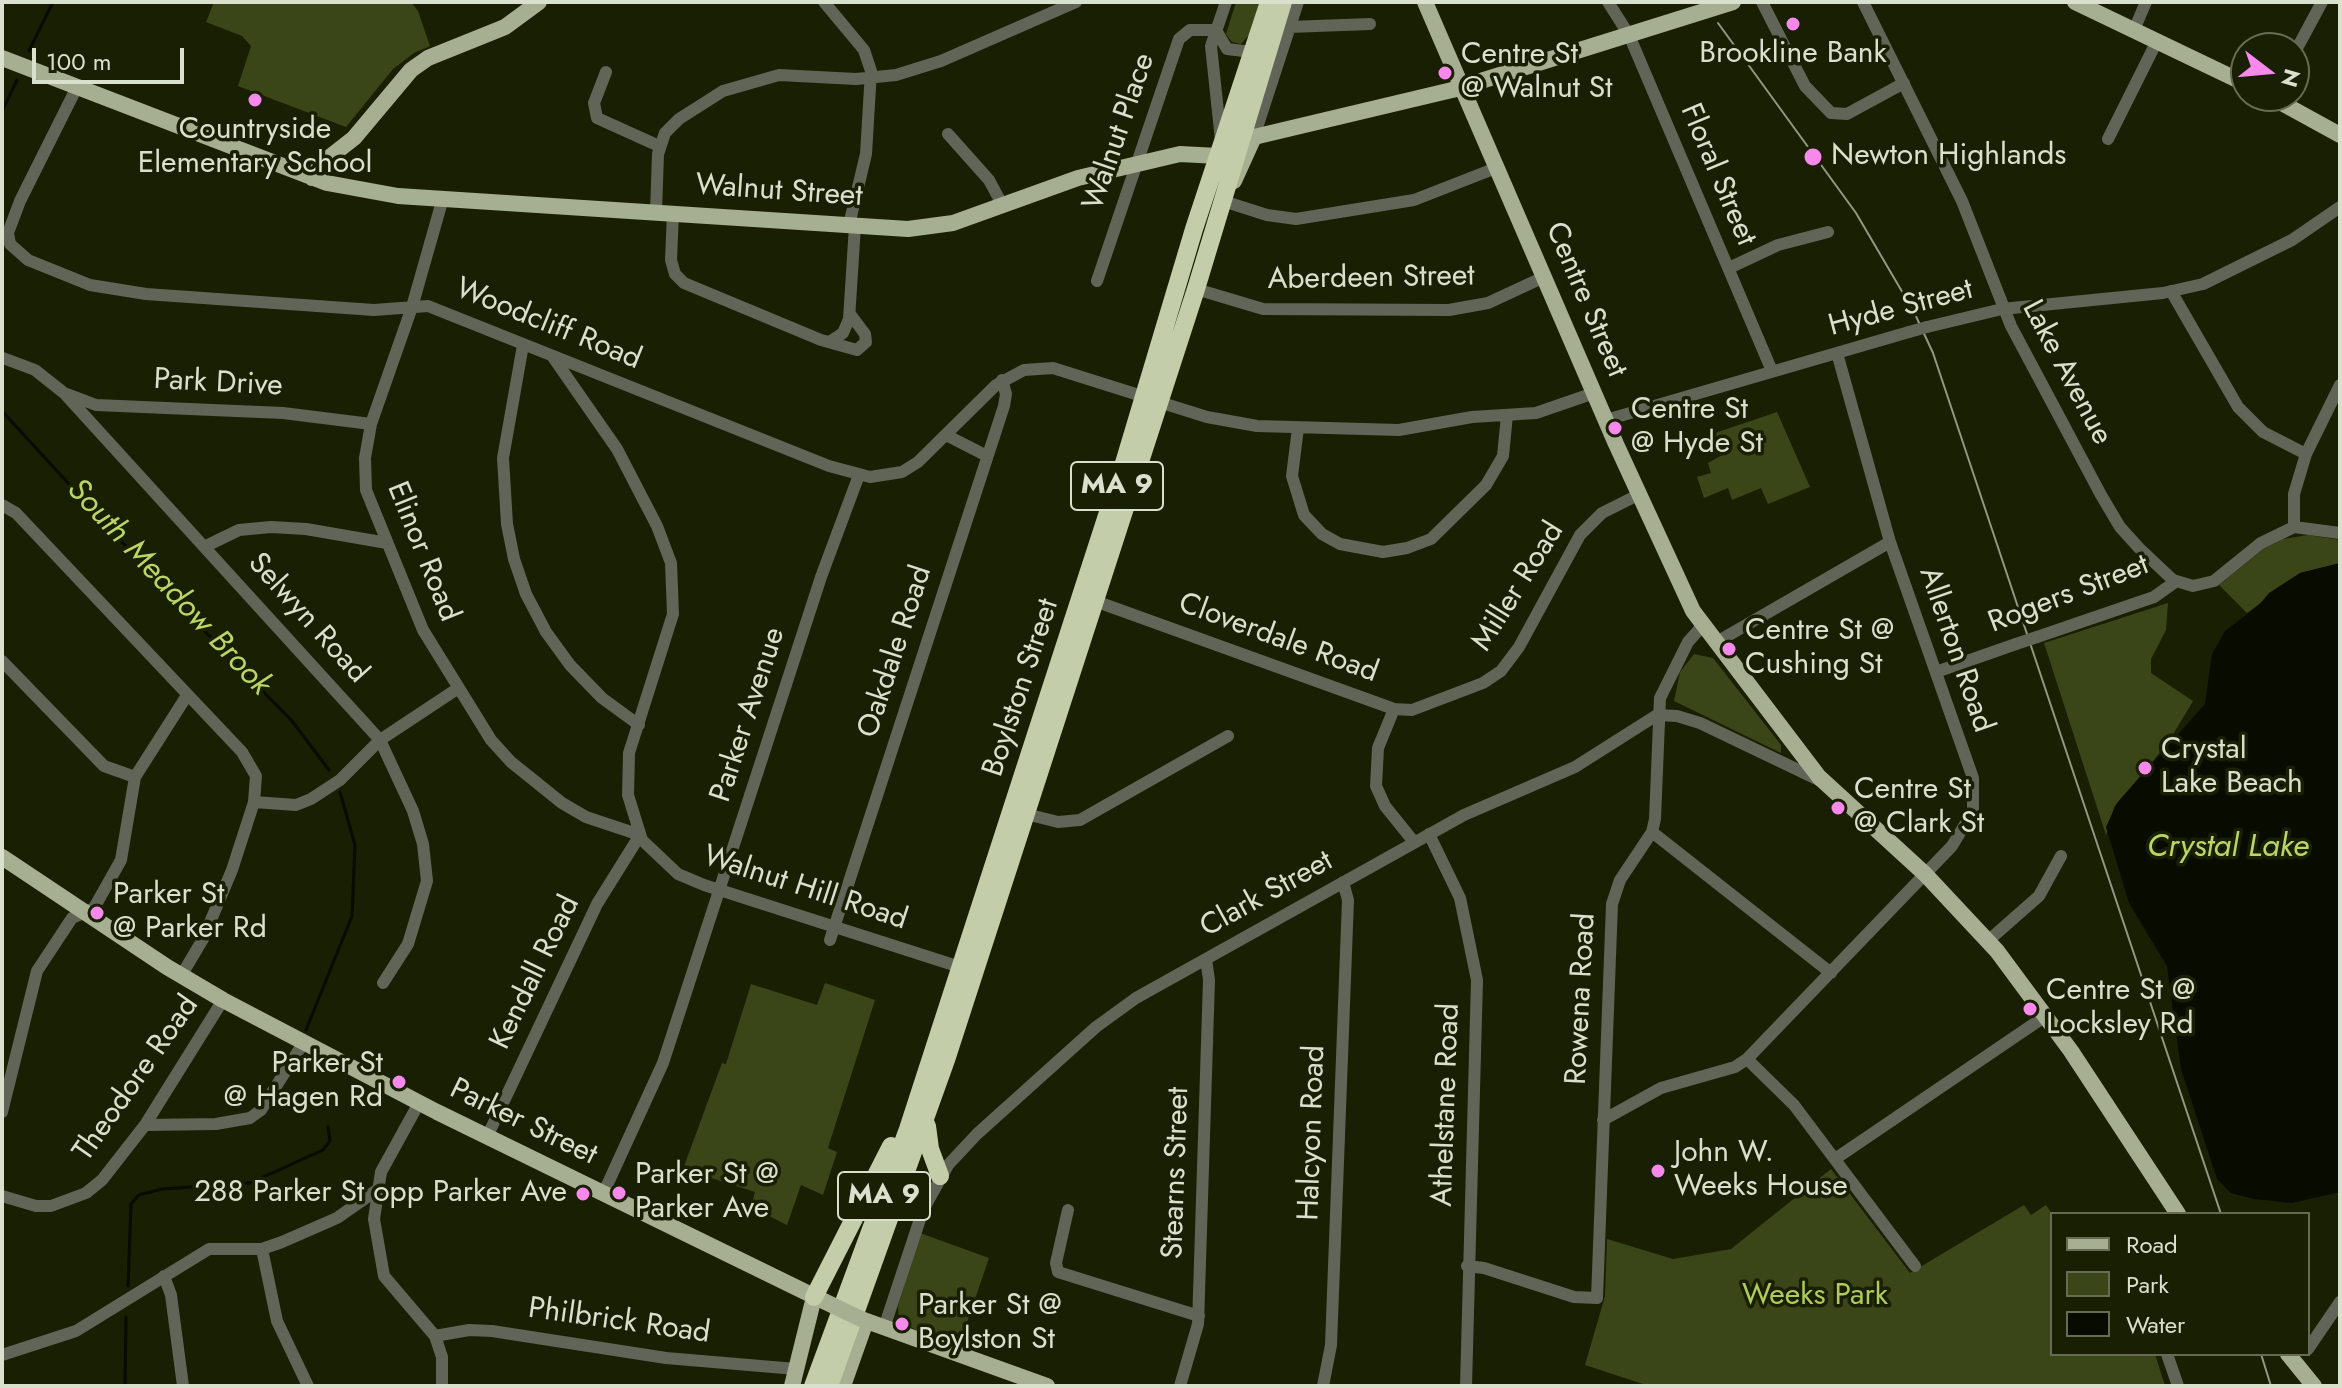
<!DOCTYPE html>
<style>
body{margin:0}
#map{position:relative;width:2342px;height:1388px;overflow:hidden;background:#181f02;font-family:Jost,sans-serif}
canvas{display:block}
.frame{position:absolute;inset:0;border:4px solid #dae0ce;pointer-events:none}
.legend{position:absolute;left:2050px;top:1212px;width:260px;height:144px;box-sizing:border-box;background:#181f02;border:2px solid #666c54;margin:0;padding:10px 14px;list-style:none;font-size:24px;color:#dae0ce}
.legend li{display:flex;align-items:center;gap:16px;height:40px}
.legend b{width:40px;border:2px solid #666c54}
.north{position:absolute;left:2230px;top:32px;width:80px;height:80px;box-sizing:border-box;background:#181f02;border:2px solid #666c54;border-radius:50%;rotate:106deg;font-size:22px;font-weight:700;line-height:32px;text-align:center;color:#dae0ce}
.north::after{content:'';display:block;margin:auto;width:28px;height:36px;background:#f788ec;clip-path:polygon(50% 0,100% 100%,50% 72%,0 100%)}
.scale{position:absolute;left:32px;top:48px;width:152px;height:36px;box-sizing:border-box;border:4px solid #dae0ce;border-top:0;padding-left:10px;font-size:24px;line-height:28px;white-space:nowrap;color:#dae0ce;-webkit-text-stroke:6px #181f02;paint-order:stroke}
</style>
<div id="map">
<canvas width="2342" height="1388"></canvas>
<div class="frame"></div>
<ul class="legend">
<li><b style="height:10px;background:#a7af92"></b>Road</li>
<li><b style="height:22px;background:#3b4618"></b>Park</li>
<li><b style="height:22px;background:#070b00"></b>Water</li>
</ul>
<div class="north">N</div>
<div class="scale">100 m</div>
</div>
<script>
const g = document.querySelector('canvas').getContext('2d');
g.lineJoin = 'round';
function fillPath(path, color) {
  g.fillStyle = color;
  g.fill(path, 'evenodd');
}
function poly(rows) {
  const path = new Path2D();
  for (const r of rows) {
    path.moveTo(r[0], r[1]);
    for (let i = 2; i < r.length; i += 2) path.lineTo(r[i], r[i + 1]);
  }
  return path;
}
function strokePath(path, color, width, dash) {
  g.strokeStyle = color;
  g.lineWidth = width;
  g.lineCap = dash ? 'butt' : 'round';
  g.setLineDash(dash || []);
  g.stroke(path);
}
function drawText(font, color, halo, rows, align = 'center') {
  g.font = font + ' Jost,sans-serif';
  g.lineWidth = 7;
  g.setLineDash([]);
  g.textBaseline = 'middle';
  g.strokeStyle = halo;
  g.fillStyle = color;
  for (const [text, x, y, turn = 0] of rows) {
    g.save();
    g.translate(x, y);
    g.rotate((+turn || 0) * Math.PI / 180);
    g.textAlign = isNaN(turn) ? turn : align;
    if (halo) g.strokeText(text, 0, 0);
    g.fillText(text, 0, 0);
    g.restore();
  }
}
fillPath(poly([
 [214,2,411,2,418,11,430,46,414,53,393,69,346,127,238,86,251,46,242,36,206,22],
 [1236,2,1261,2,1249,35,1241,44,1232,42,1226,34],
 [1777,412,1810,487,1768,504,1761,488,1732,500,1728,488,1704,498,1697,477,1711,473,1708,463,1724,454,1715,433],
 [2308,535,2340,540,2340,563,2300,573,2247,613,2219,585,2265,548,2283,539],
 [2168,603,2166,630,2151,659,2151,673,2193,701,2168,743,2114,807,2106,835,2044,643],
 [1694,654,1713,658,1781,745,1781,753,1674,701,1680,672],
 [825,983,875,1000,828,1148,837,1152,823,1195,801,1185,787,1225,751,1207,755,1192,683,1169,722,1063,726,1064,751,984,817,1005],
 [1831,1169,1910,1273,2024,1205,2031,1215,2046,1205,2052,1214,2052,1354,2155,1354,2165,1386,1649,1386,1585,1365,1605,1296,1607,1239,1673,1259,1731,1249],
 [920,1233,989,1258,958,1349,899,1322,898,1306]
]), '#3b4618');
fillPath(poly([
 [2340,563,2340,1192,2292,1203,2254,1199,2231,1193,2217,1179,2181,1069,2167,966,2129,903,2106,827,2117,803,2205,704,2212,654,2225,631,2259,605,2269,593,2300,573]
]), '#070b00');
strokePath(poly([
 [29,51,53,2],
 [2,111,17,80],
 [2,411,187,613,292,721,329,770],
 [306,1030,352,916,355,845,340,792],
 [128,1286,131,1204,139,1195,162,1189,250,1183,323,1150,330,1141,328,1127],
 [125,1386,126,1317]
]), '#070b00', 3);
strokePath(poly([
 [824,2,864,50,871,71,866,154,849,225],
 [1608,2,1629,35,1772,371],
 [1762,2,1805,86,1831,113,1847,114,1904,83],
 [1863,2,1962,201,2011,326,2101,495,2120,527,2139,548,2173,580,2193,586,2214,581,2261,543,2294,527,2340,533],
 [1289,27,1370,24],
 [1216,30,1227,49,1252,52],
 [2134,30,2146,2],
 [2294,54,2322,2],
 [606,72,594,103,597,118,659,146],
 [77,87,20,201,8,233,10,244,28,260,90,285,146,294,374,310,428,306,829,466,870,477,902,472,918,462,996,385,1024,370,1053,368,1145,397],
 [948,134,989,180,1003,206],
 [1254,137,1298,2],
 [2108,139,2157,41],
 [1221,140,1211,46,1226,2],
 [443,198,412,307,371,424,365,458,366,490,423,630,491,740,511,762,562,803,586,817,640,835,597,904,487,1137],
 [1223,201,1267,215,1296,219,1414,200,1496,168],
 [656,212,658,154,665,133,679,119,723,91,779,75,856,79,896,75,941,61,1076,2],
 [673,213,671,260,675,274,684,283,821,340,857,350,866,342,865,334,850,314],
 [1729,268,1778,245,1828,232],
 [1097,281,1179,39,1190,30,1216,30],
 [1196,289,1263,309,1449,310,1488,303,1544,277],
 [2171,291,2238,407,2263,432,2306,454],
 [1927,327,2002,309,2163,293,2203,284,2292,240,2340,207],
 [831,341,843,333,849,319,855,226],
 [523,345,503,458,507,524,514,559,526,594,546,632,570,665,602,698,639,725],
 [553,357,617,449,657,526,671,563,673,614,629,753,628,795,642,840,678,874,704,885,960,967],
 [3,358,35,370,64,393,380,740,413,811,423,844,427,881,408,944,383,983],
 [67,394,96,405,283,413,371,424],
 [1159,402,1207,417,1257,426,1399,430,1472,417,1536,413,1594,393],
 [1606,420,1909,332],
 [1298,428,1292,476,1304,515,1322,534,1340,544,1383,552,1407,548,1431,539,1486,485,1503,456,1507,415],
 [946,435,987,456],
 [2,505,16,513,242,752,256,776,254,802,232,870,203,939,181,976],
 [2294,527,2294,494,2306,454,2340,385],
 [206,546,239,530,271,527,306,529,387,543],
 [1095,601,1394,709,1412,710,1483,683,1501,671,1519,647,1580,535,1602,513,1638,495],
 [2037,637,2154,597,2175,582],
 [1715,643,1890,542],
 [2,661,104,766,135,777],
 [1936,672,2016,644],
 [1394,709,1378,748,1376,786,1385,806,1414,842],
 [254,802,296,805,311,799,340,780,380,740,457,689],
 [1026,814,1058,822,1080,820,1228,736],
 [1652,832,1831,973],
 [1429,834,1460,898,1477,980,1466,1386],
 [830,940,1004,406,1006,394,1002,380],
 [1989,940,2039,896,2061,856],
 [1747,1059,1794,1105,1915,1266],
 [419,1103,381,1172,374,1219,384,1276,435,1336,442,1357,442,1386],
 [2,1112,37,971,72,918,94,908,121,860,135,777,186,697],
 [1603,1120,1661,1088,1735,1067,1747,1059,1952,846,1973,811,1973,778,1890,542,1837,353],
 [145,1125,216,1124,250,1118,261,1110,304,1042],
 [1835,1159,2047,1015],
 [603,1194,663,1063,821,577,859,475],
 [2,1196,36,1206,51,1206,86,1193,102,1180,145,1125,223,1000],
 [1068,1210,1056,1263,1058,1272,1199,1316],
 [262,1249,277,1321,308,1386],
 [1467,1266,1484,1268,1574,1297,1597,1298,1612,904,1620,880,1652,832,1655,819,1660,698,1688,642,1703,625],
 [164,1276,171,1295,183,1386],
 [884,1328,923,1210,948,1165,977,1134,1096,1027,1136,998,1464,815,1575,767,1657,715,1677,716,1700,723,1819,780],
 [435,1336,469,1330,492,1331,666,1358,796,1369],
 [2308,1349,2340,1302],
 [2167,1354,2178,1386],
 [2,1355,76,1331,209,1249,262,1249,282,1242,337,1218,377,1190],
 [1180,1386,1198,1324,1209,980,1206,959],
 [1323,1386,1331,1345,1348,900,1343,882]
]), '#606557', 12);
strokePath(poly([
 [1425,2,1616,444,1693,611,1819,777,1925,874,1997,951,2071,1051,2178,1214],
 [2075,2,2246,84],
 [2,58,327,183,398,196,908,229,953,223,1078,178,1180,154,1218,156],
 [2269,96,2340,135],
 [312,178,322,163,354,138,411,70,428,58,505,27,539,2],
 [1234,181,1254,137,1452,90,1733,2],
 [2,857,167,967,223,1000,437,1112,834,1306],
 [861,1319,1047,1386],
 [2288,1354,2314,1386],
 [792,1386,814,1297],
 [843,1386,866,1321]
]), '#a7af92', 16);
strokePath(poly([
 [927,1126,930,1149,940,1176],
 [814,1297,891,1146],
 [813,1386,908,1129,1124,463,1194,229,1269,2],
 [829,1386,946,1060,1196,289,1283,2]
]), '#c3cdaa', 18);
strokePath(poly([
 [1718,23,1856,213,1914,312,1933,353,2221,1214],
 [2261,1354,2271,1386]
]), '#929882', 2);
strokePath(poly([
 [1909,332,1927,327],
 [2016,644,2037,637]
]), '#606557', 12);
strokePath(poly([
 [834,1306,861,1319]
]), '#a7af92', 16);
for (const [x, y, r, color] of [
 [1793,24,8,"#f788ec"],
 [1445,73,8,"#f788ec"],
 [255,100,8,"#f788ec"],
 [1813,157,10,"#f788ec"],
 [1615,428,8,"#f788ec"],
 [1729,649,8,"#f788ec"],
 [2145,768,8,"#f788ec"],
 [1838,808,8,"#f788ec"],
 [97,913,8,"#f788ec"],
 [2030,1009,8,"#f788ec"],
 [399,1082,8,"#f788ec"],
 [1658,1171,8,"#f788ec"],
 [619,1193,8,"#f788ec"],
 [583,1194,8,"#f788ec"],
 [902,1324,8,"#f788ec"]
]) {
  const dot = new Path2D();
  dot.arc(x, y, r, 0, 2 * Math.PI);
  g.fillStyle = color;
  g.fill(dot);
  strokePath(dot, '#181f02', 3);
}
for (const [x, y, w] of [
 [1117,486,92],
 [884,1196,92]
]) {
  const box = new Path2D();
  box.roundRect(x - w / 2, y - 24, w, 48, 6);
  g.fillStyle = '#181f02';
  g.fill(box);
  strokePath(box, '#dae0ce', 2);
}
drawText('bold 28px', '#dae0ce', null, [
 ["MA 9",1117,486],
 ["MA 9",884,1196]
]);
drawText('30px', '#dae0ce', '#181f02', [
 ["Brookline Bank",1793,55,"center"],
 ["Centre St",1461,56],
 ["@ Walnut St",1461,90],
 ["Countryside",255,131,"center"],
 ["Elementary School",255,165,"center"],
 ["Newton Highlands",1831,157],
 ["Centre St",1631,411],
 ["@ Hyde St",1631,445],
 ["Centre St @",1745,632],
 ["Cushing St",1745,666],
 ["Crystal",2161,751],
 ["Lake Beach",2161,785],
 ["Centre St",1854,791],
 ["@ Clark St",1854,825],
 ["Parker St",113,896],
 ["@ Parker Rd",113,930],
 ["Centre St @",2046,992],
 ["Locksley Rd",2046,1026],
 ["Parker St",383,1065,"right"],
 ["@ Hagen Rd",383,1099,"right"],
 ["John W.",1674,1154],
 ["Weeks House",1674,1188],
 ["Parker St @",635,1176],
 ["Parker Ave",635,1210],
 ["288 Parker St opp Parker Ave",567,1194,"right"],
 ["Parker St @",918,1307],
 ["Boylston St",918,1341]
], 'left');
drawText('30px', '#dae0ce', '#181f02', [
 ["Walnut Place",1120,132,-71],
 ["Floral Street",1717,175,67],
 ["Walnut Street",779,192,4],
 ["Aberdeen Street",1371,279,-1],
 ["Centre Street",1585,300,67],
 ["Hyde Street",1901,309,-15],
 ["Woodcliff Road",548,325,22],
 ["Lake Avenue",2066,373,62],
 ["Park Drive",218,384,3],
 ["Elinor Road",422,552,68],
 ["Miller Road",1519,587,-58],
 ["Rogers Street",2069,595,-21],
 ["Selwyn Road",307,619,48],
 ["Cloverdale Road",1278,639,20],
 ["Allerton Road",1955,650,71],
 ["Oakdale Road",896,652,-72],
 ["Boylston Street",1022,688,-72],
 ["Parker Avenue",749,715,-72],
 ["Walnut Hill Road",805,889,18],
 ["Clark Street",1267,895,-29],
 ["Kendall Road",536,973,-64],
 ["Rowena Road",1582,999,-87],
 ["Theodore Road",137,1079,-55],
 ["Athelstane Road",1447,1105,-88],
 ["Parker Street",523,1123,26],
 ["Halcyon Road",1313,1133,-88],
 ["Stearns Street",1177,1173,-88],
 ["Philbrick Road",619,1322,8]
]);
drawText('30px', '#b1cb5b', '#181f02', [
 ["Weeks Park",1815,1297]
]);
drawText('italic 32px', '#bbd665', '#181f02', [
 ["South Meadow Brook",168,588,47],
 ["Crystal Lake",2228,848]
]);
</script>
